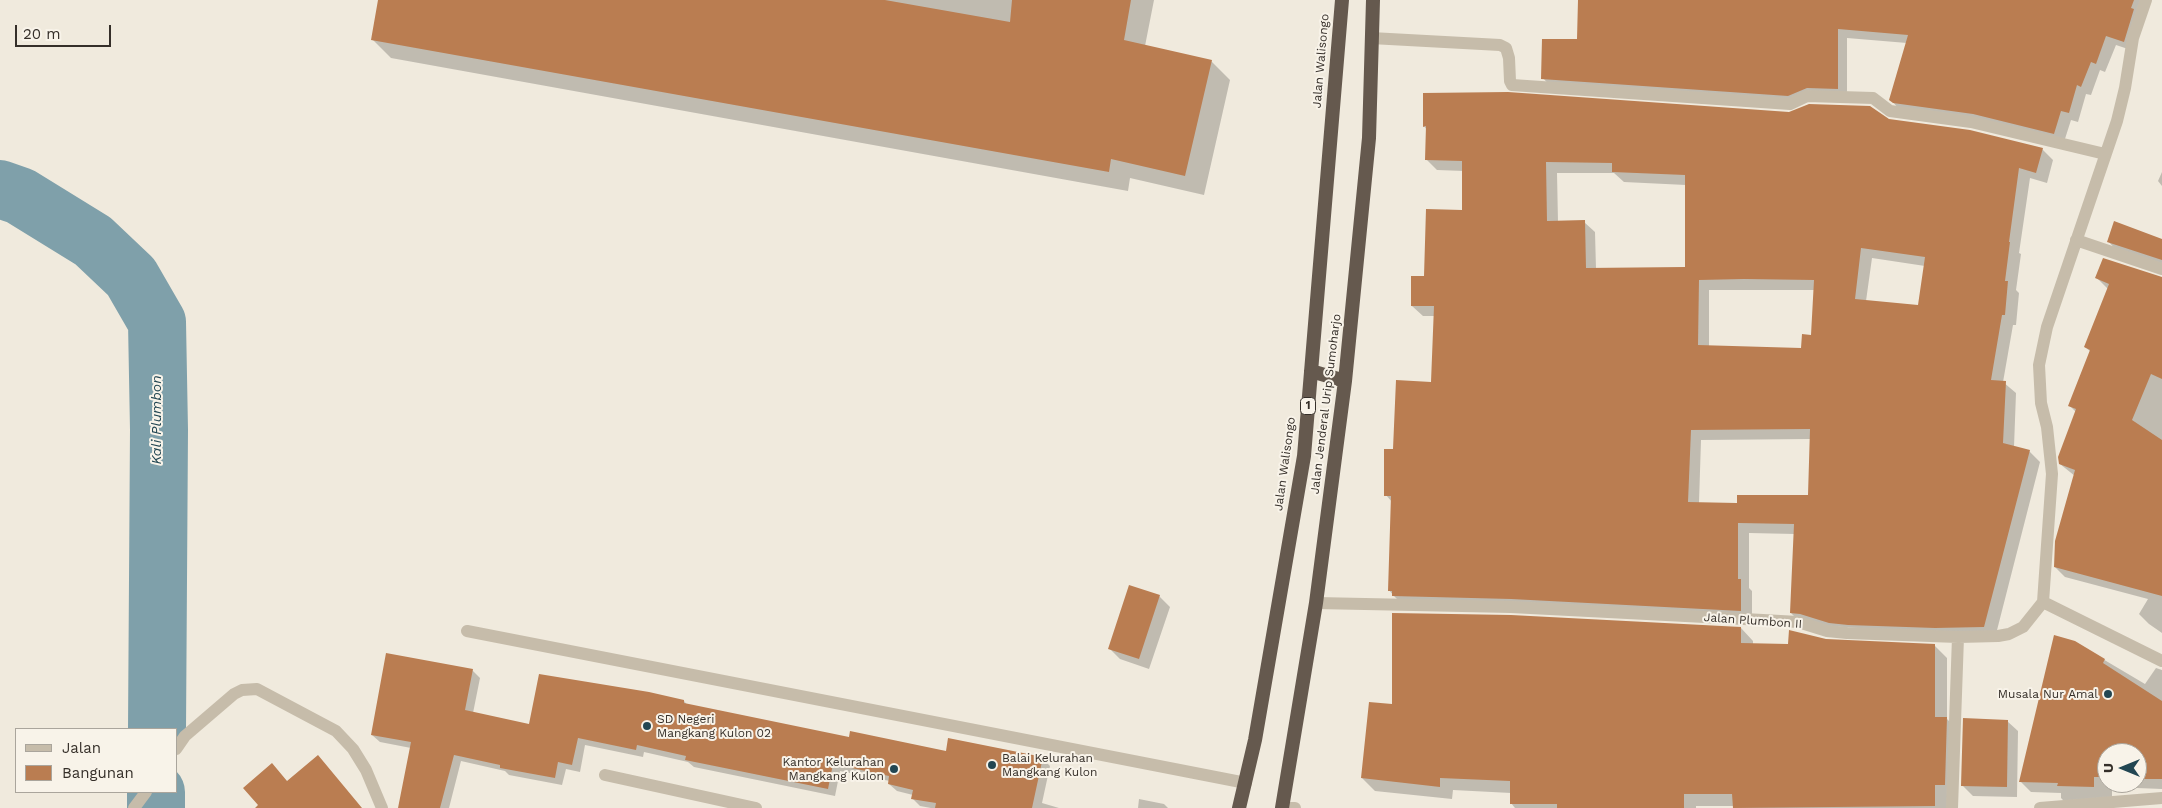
<!DOCTYPE html>
<style>
body{margin:0}
#map{position:relative;width:2162px;height:808px;overflow:hidden;background:#f0eadd;font-family:"Work Sans",sans-serif}
canvas{display:block}
.legend{position:absolute;left:15px;top:728px;width:162px;height:65px;box-sizing:border-box;background:#f8f3e9;border:1px solid #aaa59c;margin:0;padding:6px 9px;list-style:none;font-size:15px;color:#352f29}
.legend li{display:flex;align-items:center;gap:10px;height:25px}
.legend b{width:25px;border:1px solid #aaa59c}
.north{position:absolute;left:2097px;top:743px;width:50px;height:50px;box-sizing:border-box;background:#f8f3e9;border:1px solid #aaa59c;border-radius:50%;rotate:270deg;font-size:14px;font-weight:700;line-height:20px;text-align:center;color:#352f29}
.north::after{content:'';display:block;margin:auto;width:18px;height:22px;background:#224652;clip-path:polygon(50% 0,100% 100%,50% 72%,0 100%)}
.scale{position:absolute;left:15px;top:25px;width:96px;height:22px;box-sizing:border-box;border:2px solid #352f29;border-top:0;padding-left:6px;font-size:15px;line-height:18px;white-space:nowrap;color:#352f29;-webkit-text-stroke:4px #f8f3e9;paint-order:stroke}
</style>
<div id="map">
<canvas width="2162" height="808"></canvas>
<ul class="legend">
<li><b style="height:6px;background:#c6bcaa"></b>Jalan</li>
<li><b style="height:14px;background:#ba7d51"></b>Bangunan</li>
</ul>
<div class="north">U</div>
<div class="scale">20 m</div>
</div>
<script>
const g = document.querySelector('canvas').getContext('2d');
g.lineJoin = 'round';
function fillPath(path, color) {
  g.fillStyle = color;
  g.fill(path, 'evenodd');
}
function poly(rows) {
  const path = new Path2D();
  for (const r of rows) {
    path.moveTo(r[0], r[1]);
    for (let i = 2; i < r.length; i += 2) path.lineTo(r[i], r[i + 1]);
  }
  return path;
}
function strokePath(path, color, width, dash) {
  g.strokeStyle = color;
  g.lineWidth = width;
  g.lineCap = dash ? 'butt' : 'round';
  g.setLineDash(dash || []);
  g.stroke(path);
}
function drawText(font, color, halo, rows, align = 'center') {
  g.font = font + ' "Work Sans",sans-serif';
  g.lineWidth = 4;
  g.setLineDash([]);
  g.textBaseline = 'middle';
  g.strokeStyle = halo;
  g.fillStyle = color;
  for (const [text, x, y, turn = 0] of rows) {
    g.save();
    g.translate(x, y);
    g.rotate((+turn || 0) * Math.PI / 180);
    g.textAlign = isNaN(turn) ? turn : align;
    if (halo) g.strokeText(text, 0, 0);
    g.fillText(text, 0, 0);
    g.restore();
  }
}
fillPath(poly([
 [379,0,1154,0,1145,46,1211,61,1230,80,1204,195,1130,178,1128,191,391,58,372,39],
 [1579,0,2147,0,2134,51,2116,45,2105,72,2100,70,2091,95,2086,94,2078,122,2071,120,2064,142,1900,110,1891,100,1907,43,1847,38,1847,98,1817,97,1799,105,1552,88,1543,78,1578,40],
 [1888,120,2042,149,2053,160,2047,183,2030,178,2019,253,2021,254,2016,290,2019,293,2016,325,2013,325,2003,382,2016,393,2014,447,2029,451,2040,462,1995,638,1802,624,1791,613,1795,534,1749,533,1749,588,1752,591,1752,621,1405,607,1394,596,1389,590,1392,502,1386,495,1394,450,1432,383,1435,316,1423,316,1412,306,1425,278,1464,211,1464,171,1437,170,1426,159,1427,130,1424,126],
 [1557,173,1614,173,1624,182,1686,185,1686,268,1596,269,1595,232,1584,222,1558,222],
 [1872,258,1925,266,1920,307,1866,301],
 [1709,290,1815,290,1812,336,1802,349,1709,347],
 [1811,439,1809,496,1739,504,1699,503,1701,440],
 [2162,172,2162,186,2158,181],
 [2108,241,2162,241,2162,266,2118,252],
 [2097,278,2162,278,2162,633,2149,624,2139,614,2148,599,2065,577,2055,567,2075,476,2060,464,2076,412,2070,406,2091,352,2085,347,2108,289],
 [1159,596,1170,607,1149,669,1120,659,1109,648],
 [1741,628,1753,641,1753,645,1789,646,1826,640,1935,646,1947,658,1947,719,1959,731,1947,808,1734,808,1734,806,1696,806,1696,808,1515,808,1511,803,1511,793,1453,790,1452,799,1375,791,1362,778,1394,706],
 [2074,642,2145,684,2156,668,2162,670,2162,789,2112,787,2112,805,2071,808,2061,798,2061,793,2031,792,2021,782],
 [2107,753,2137,753,2137,783,2107,783],
 [472,670,480,678,473,713,530,726,684,701,688,706,850,739,947,752,1042,758,1050,766,1042,803,1059,808,931,808,920,806,912,798,913,795,897,791,889,784,890,781,840,771,835,796,694,767,688,762,644,752,643,757,585,745,580,772,566,769,562,785,509,775,505,771,461,761,449,808,400,808,411,748,380,742,372,735],
 [2007,721,2018,731,2017,797,1973,796,1962,785],
 [1139,799,1164,804,1168,808,1138,808]
]), '#0003');
strokePath(poly([
 [0,189,20,196,93,241,131,277,157,322,159,430,157,729],
 [156,808,156,792]
]), '#7fa0aa', 58);
fillPath(poly([
 [378,0,885,0,1010,22,1012,0,1131,0,1124,40,1212,60,1185,176,1111,159,1109,172,371,40],
 [1578,0,2134,0,2131,8,2134,9,2124,42,2106,36,2096,64,2091,62,2081,87,2077,85,2069,113,2061,111,2054,134,1973,114,1893,103,1889,100,1908,35,1838,29,1838,89,1807,88,1788,96,1541,79,1542,39,1577,39],
 [1508,92,1789,112,1809,104,1870,106,1889,119,1970,130,2043,148,2036,173,2019,168,2009,242,2010,242,2005,281,2008,281,2005,315,2002,315,1991,380,2006,381,2003,443,2030,450,1984,627,1935,628,1848,625,1829,623,1800,614,1790,613,1794,524,1738,523,1738,579,1741,579,1741,611,1511,599,1392,596,1392,591,1388,591,1391,496,1384,496,1384,449,1393,449,1396,380,1431,382,1434,306,1411,306,1411,276,1424,276,1426,209,1462,210,1462,161,1425,160,1426,126,1423,127,1423,93],
 [1546,162,1612,163,1612,172,1685,175,1685,267,1586,268,1585,220,1547,221],
 [1861,248,1925,257,1918,305,1855,299],
 [1744,279,1814,280,1811,335,1802,334,1801,348,1698,345,1699,280],
 [1810,429,1808,495,1737,495,1737,503,1688,502,1691,430],
 [2114,221,2162,239,2162,260,2107,242],
 [2103,258,2162,277,2162,379,2151,374,2132,420,2162,440,2162,596,2054,567,2055,541,2075,470,2059,464,2058,457,2076,409,2068,406,2090,350,2084,347,2109,284,2095,278],
 [1129,585,1160,595,1139,659,1108,649],
 [1392,613,1511,615,1741,627,1741,643,1788,644,1789,630,1826,639,1935,644,1935,717,1947,717,1945,785,1935,785,1935,806,1733,808,1732,794,1684,794,1684,808,1557,808,1557,804,1510,804,1510,781,1440,778,1440,787,1361,778,1369,702,1392,704],
 [2054,635,2075,641,2105,659,2103,663,2162,701,2162,779,2137,779,2137,753,2107,753,2107,777,2094,777,2094,787,2057,786,2058,783,2019,782],
 [386,653,473,669,465,710,529,724,539,674,649,692,684,700,684,703,849,737,850,731,946,751,948,738,1043,757,1032,808,935,808,936,803,911,799,913,790,888,784,889,776,833,764,828,789,685,760,686,756,637,745,636,750,578,738,572,765,558,762,555,778,500,768,500,765,454,755,440,808,398,808,411,742,371,735],
 [1963,718,2008,720,2007,787,1961,786],
 [318,755,362,808,255,808,258,805,243,788,272,763,287,781]
]), '#ba7d51');
strokePath(poly([
 [467,631,1246,783],
 [605,775,756,808]
]), '#c6bcaa', 12);
strokePath(poly([
 [1371,38,1500,45,1506,48,1509,58,1510,81,1512,85,1790,104,1807,96,1873,98,1890,111,1971,122,2105,154],
 [2076,240,2162,269],
 [2043,602,2052,474,2047,427,2041,403,2039,365,2047,327,2117,121,2125,88,2133,38,2146,0],
 [2043,602,2162,661],
 [1316,603,1511,607,1763,620,1798,622,1827,631,1847,633,1958,637,1998,636,2009,634,2023,627,2043,602],
 [176,749,185,736,234,694,242,690,257,689,336,731,353,749,366,770,382,808],
 [134,808,146,792],
 [1282,808,1295,808],
 [1952,808,1958,637],
 [2040,808,2162,798]
]), '#c6bcaa', 12);
strokePath(poly([
 [1311,371,1345,381],
 [1239,808,1255,740,1304,456,1342,0],
 [1282,808,1316,603,1345,381,1369,138,1373,0]
]), '#65594e', 14);
for (const [x, y, r, color] of [
 [2108,694,5,"#224652"],
 [647,726,5,"#224652"],
 [992,765,5,"#224652"],
 [894,769,5,"#224652"]
]) {
  const dot = new Path2D();
  dot.arc(x, y, r, 0, 2 * Math.PI);
  g.fillStyle = color;
  g.fill(dot);
  strokePath(dot, '#f8f3e9', 2);
}
for (const [x, y, w] of [
 [1308,406,15]
]) {
  const box = new Path2D();
  box.roundRect(x - w / 2, y - 8.5, w, 17, 4);
  g.fillStyle = '#f8f3e9';
  g.fill(box);
  strokePath(box, '#352f29', 1);
}
drawText('bold 11px', '#352f29', null, [
 ["1",1308,406]
]);
drawText('12px', '#352f29', '#f8f3e9', [
 ["Jalan Walisongo",1321,61,-85],
 ["Jalan Jenderal Urip Sumoharjo",1326,404,-83],
 ["Jalan Walisongo",1285,464,-82],
 ["Jalan Plumbon II",1753,621,4]
]);
drawText('12px', '#352f29', '#f8f3e9', [
 ["Musala Nur Amal",2098,694],
 ["SD Negeri",657,719,"left"],
 ["Mangkang Kulon 02",657,733,"left"],
 ["Balai Kelurahan",1002,758,"left"],
 ["Mangkang Kulon",1002,772,"left"],
 ["Kantor Kelurahan",884,762],
 ["Mangkang Kulon",884,776]
], 'right');
drawText('italic 14px', '#224652', '#f8f3e9', [
 ["Kali Plumbon",157,420,-90]
]);
</script>
